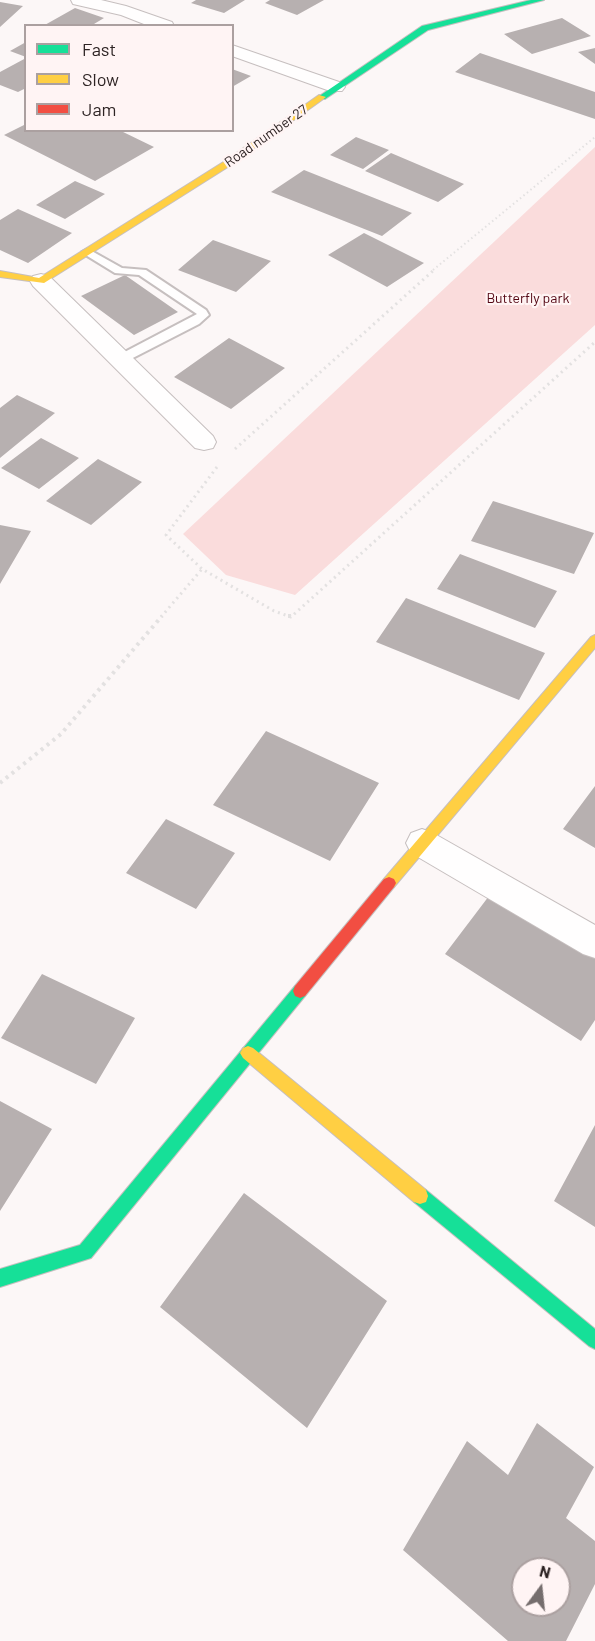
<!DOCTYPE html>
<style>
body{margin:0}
#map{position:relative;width:595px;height:1641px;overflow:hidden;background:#fcf7f7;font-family:Barlow,sans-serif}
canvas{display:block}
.legend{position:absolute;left:24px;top:24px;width:210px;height:108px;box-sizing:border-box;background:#fff4f4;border:2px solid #aba0a0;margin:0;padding:8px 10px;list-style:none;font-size:18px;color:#2d2323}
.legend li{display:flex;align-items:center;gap:12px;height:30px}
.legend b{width:30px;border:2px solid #aba0a0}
.north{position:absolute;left:511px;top:1557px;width:60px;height:60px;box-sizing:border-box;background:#fff4f4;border:2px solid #aba0a0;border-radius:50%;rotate:15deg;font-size:16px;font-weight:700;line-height:24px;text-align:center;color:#2d2323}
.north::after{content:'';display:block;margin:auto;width:21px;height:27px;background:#756d6d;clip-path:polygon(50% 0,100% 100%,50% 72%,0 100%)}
</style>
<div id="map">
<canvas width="595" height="1641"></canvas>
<ul class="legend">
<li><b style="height:8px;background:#16e098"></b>Fast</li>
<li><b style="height:8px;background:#ffcf43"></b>Slow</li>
<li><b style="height:8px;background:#f24e42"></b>Jam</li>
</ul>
<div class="north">N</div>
</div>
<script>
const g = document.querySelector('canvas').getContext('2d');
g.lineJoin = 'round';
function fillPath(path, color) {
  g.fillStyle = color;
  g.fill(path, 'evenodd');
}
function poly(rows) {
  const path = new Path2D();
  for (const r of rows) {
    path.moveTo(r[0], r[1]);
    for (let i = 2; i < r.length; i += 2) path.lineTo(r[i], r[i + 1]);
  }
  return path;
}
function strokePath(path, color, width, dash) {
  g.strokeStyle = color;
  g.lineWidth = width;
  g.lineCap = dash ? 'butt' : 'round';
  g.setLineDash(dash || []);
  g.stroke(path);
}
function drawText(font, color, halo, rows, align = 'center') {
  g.font = font + ' Barlow,sans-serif';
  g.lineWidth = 4.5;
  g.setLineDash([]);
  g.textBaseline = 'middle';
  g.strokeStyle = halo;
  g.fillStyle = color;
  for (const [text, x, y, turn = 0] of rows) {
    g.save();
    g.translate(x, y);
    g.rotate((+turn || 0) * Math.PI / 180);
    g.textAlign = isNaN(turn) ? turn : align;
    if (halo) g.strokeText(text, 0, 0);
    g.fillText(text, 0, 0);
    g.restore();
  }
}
fillPath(poly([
 [595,147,595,325,295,595,226,575,183,534]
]), '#fadcdc');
fillPath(poly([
 [196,0,245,0,224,13,191,3],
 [270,0,324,0,297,15,265,3],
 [0,2,23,6,0,27],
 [75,8,104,18,94,24,99,26,43,26],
 [562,18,591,36,532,54,504,34],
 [26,42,26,57,10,51],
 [595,48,595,64,578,52],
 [480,53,595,92,595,119,455,72],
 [26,58,26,88,18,92,0,85,0,72],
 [232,69,251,76,232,87],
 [26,124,26,130,119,130,154,147,95,181,4,135],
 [356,137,389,150,363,169,330,155],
 [391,153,464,184,438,202,365,171],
 [304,170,412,213,382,236,271,192],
 [75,181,105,194,65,219,36,205],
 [18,209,72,233,28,263,0,250,0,220],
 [364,233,424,263,387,287,328,255],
 [213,240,271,261,236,292,178,270],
 [125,275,178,312,134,335,81,296],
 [229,338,285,368,231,409,174,377],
 [17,395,55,413,0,458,0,408],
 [41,438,79,458,39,489,1,468],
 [98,459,142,482,91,525,46,501],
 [493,501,594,533,574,574,471,541],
 [0,525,31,531,0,584],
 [460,554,557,591,535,628,437,589],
 [406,598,545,653,519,700,376,642],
 [266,731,379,783,330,861,213,805],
 [595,786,595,848,563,829],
 [166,819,235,853,196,909,126,873],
 [492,892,595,955,595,1020,581,1041,445,954],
 [42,974,135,1018,96,1084,1,1038],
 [0,1101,52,1129,0,1211],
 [595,1125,595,1227,554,1201],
 [244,1193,387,1301,307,1428,160,1307],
 [537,1423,594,1467,566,1518,595,1541,595,1584,566,1641,508,1641,403,1550,467,1441,508,1475],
 [523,1569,559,1569,559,1605,523,1605]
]), '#b7b0b0');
const lane = poly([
 [88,249,122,268,146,270,206,310,209,315,199,324,125,362,117,362,117,356,197,314,139,275,115,273,84,254,82,252,88,249]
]);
const street = poly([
 [71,0,101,0,126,6,172,22,174,26,149,26,121,15,73,4,71,0],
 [232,45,342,83,345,87,342,91,330,91,232,56,232,45],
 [41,274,49,276,213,436,216,442,213,448,204,450,195,448,33,286,30,281,33,276,41,274],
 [422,829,433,833,595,925,595,958,583,954,411,853,406,843,411,833,422,829]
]);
const fast = poly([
 [531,0,544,0,428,30,325,99,318,97,422,26,531,0],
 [300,984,305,986,307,991,305,996,91,1258,0,1287,0,1269,80,1245,295,986,300,984],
 [420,1188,426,1190,595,1329,595,1349,589,1346,414,1202,412,1196,414,1190,420,1188]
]);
const slow = poly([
 [319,95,326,97,231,165,44,283,0,277,0,271,39,278,225,161,319,95],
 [595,635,595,648,394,887,389,889,384,887,382,883,384,879,591,637,595,635],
 [248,1046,253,1048,426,1190,428,1196,426,1202,420,1204,414,1202,243,1058,240,1053,243,1048,248,1046]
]);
const jam = poly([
 [389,877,394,879,396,883,394,887,305,996,300,998,295,996,293,991,295,986,384,879,389,877]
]);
strokePath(lane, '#c6bfbf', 4);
strokePath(street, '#c6bfbf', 2);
strokePath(fast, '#c6bfbf', 2);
strokePath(slow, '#c6bfbf', 2);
strokePath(jam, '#c6bfbf', 2);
strokePath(poly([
 [433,270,595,137]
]), '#e3e1e1', 2, [1.5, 3]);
strokePath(poly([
 [235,449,435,269],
 [217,467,166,535,202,569,274,611,291,617,595,342],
 [161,617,202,569]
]), '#e3e1e1', 3, [2, 4]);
strokePath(poly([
 [288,616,292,616],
 [0,783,61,734,162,616]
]), '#e3e1e1', 4, [3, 4.5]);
fillPath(lane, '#fffefe');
fillPath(street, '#fffefe');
fillPath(fast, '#16e098');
fillPath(slow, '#ffcf43');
fillPath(jam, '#f24e42');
drawText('14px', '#2d2323', '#fff4f4', [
 ["Road number 27",266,136,-35]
]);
drawText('14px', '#530613', '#fff4f4', [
 ["Butterfly park",528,298]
]);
</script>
